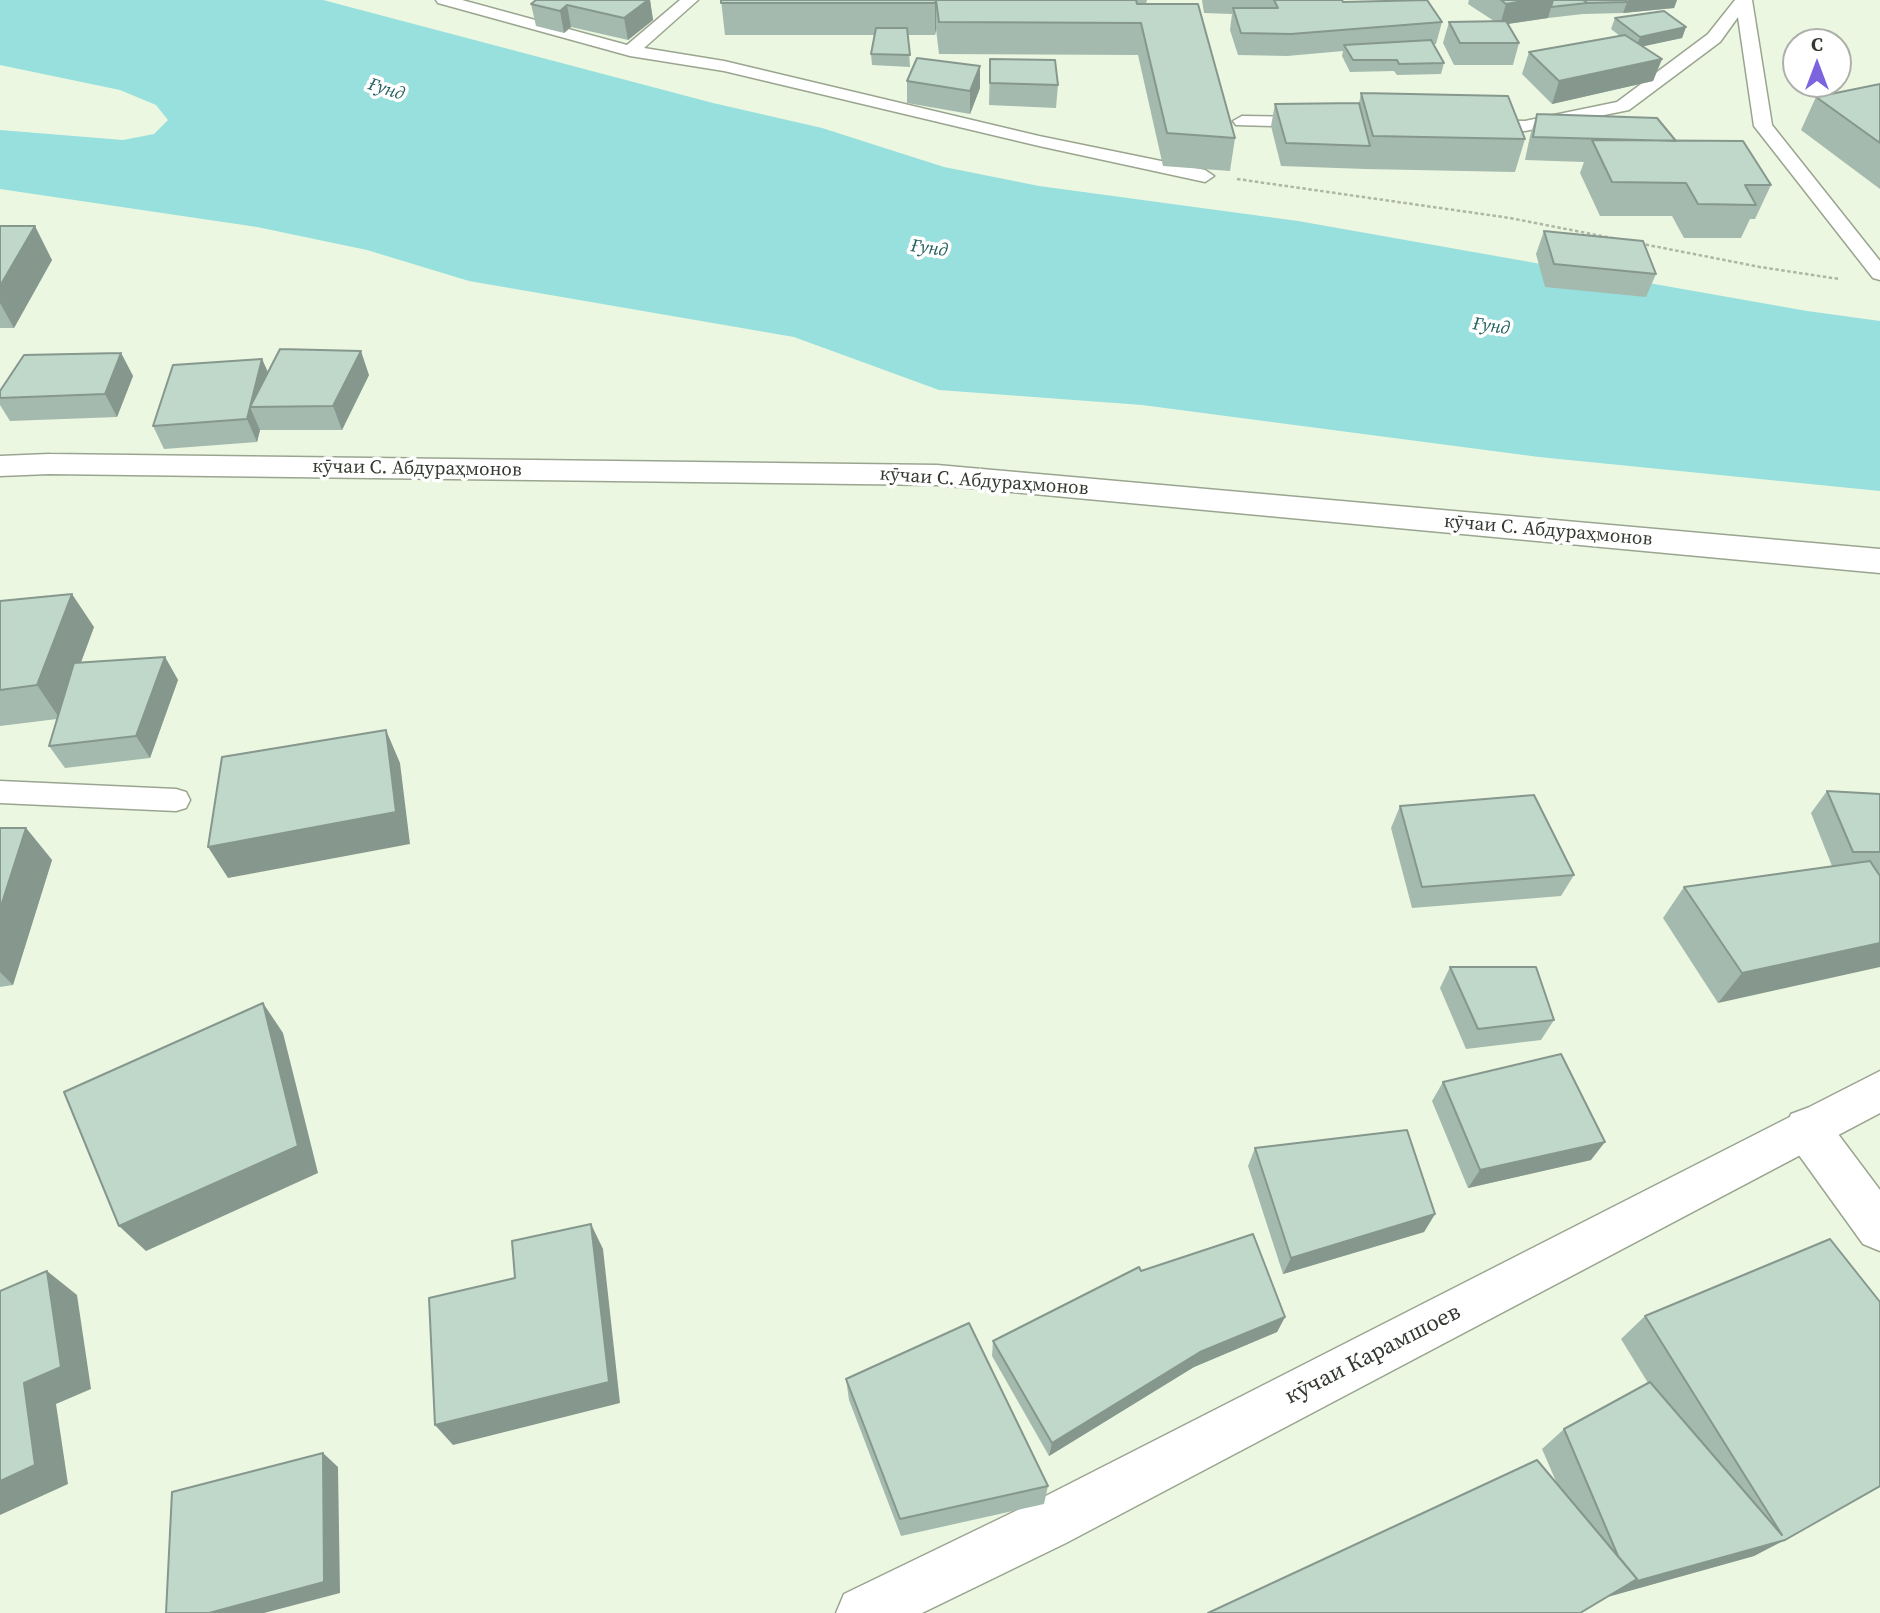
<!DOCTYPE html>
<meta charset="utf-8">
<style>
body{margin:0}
#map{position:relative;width:1880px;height:1613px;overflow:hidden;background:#ebf7e0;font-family:"Source Serif 4",serif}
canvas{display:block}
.north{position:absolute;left:1782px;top:28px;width:70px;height:70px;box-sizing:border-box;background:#fff;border:2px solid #aeb0ac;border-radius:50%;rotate:0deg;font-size:19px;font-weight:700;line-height:28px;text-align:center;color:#343930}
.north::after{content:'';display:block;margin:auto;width:24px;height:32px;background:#7c64df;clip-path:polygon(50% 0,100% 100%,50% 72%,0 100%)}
</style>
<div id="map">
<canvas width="1880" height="1613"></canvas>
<div class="north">С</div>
</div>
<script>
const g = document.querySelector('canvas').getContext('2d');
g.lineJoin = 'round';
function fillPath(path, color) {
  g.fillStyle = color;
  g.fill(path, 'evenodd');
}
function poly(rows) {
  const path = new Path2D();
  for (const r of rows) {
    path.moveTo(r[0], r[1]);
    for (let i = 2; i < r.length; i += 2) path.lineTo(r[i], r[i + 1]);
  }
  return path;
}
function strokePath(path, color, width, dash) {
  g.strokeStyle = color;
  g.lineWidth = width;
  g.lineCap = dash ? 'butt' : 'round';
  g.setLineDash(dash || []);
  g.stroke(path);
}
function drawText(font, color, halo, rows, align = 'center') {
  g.font = font + ' "Source Serif 4",serif';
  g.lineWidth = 7;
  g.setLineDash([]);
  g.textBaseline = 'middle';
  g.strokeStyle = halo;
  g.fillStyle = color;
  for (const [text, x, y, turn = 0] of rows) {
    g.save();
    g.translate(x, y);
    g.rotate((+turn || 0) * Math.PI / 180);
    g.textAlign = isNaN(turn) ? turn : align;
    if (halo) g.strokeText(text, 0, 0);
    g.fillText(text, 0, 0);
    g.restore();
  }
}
fillPath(poly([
 [0,0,323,0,713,103,822,128,944,167,1039,186,1298,221,1807,311,1880,321,1880,491,1539,457,1142,405,939,390,794,337,469,281,367,250,257,227,0,189,0,130,123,140,154,134,168,120,156,105,120,90,0,65]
]), '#97e0de');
const service = poly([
 [436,0,462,0,627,45,680,0,698,0,644,48,724,61,1039,136,1205,170,1214,176,1205,182,1039,146,724,71,630,56,438,3,436,0],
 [1735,0,1752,0,1772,125,1880,261,1880,280,1873,278,1754,126,1738,17,1720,42,1629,110,1525,131,1482,130,1473,125,1482,120,1525,121,1617,102,1708,34,1735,0],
 [1242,116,1308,117,1317,122,1308,127,1236,125,1233,121,1242,116],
 [0,781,176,789,186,792,190,800,186,808,176,811,0,803,0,781]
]);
const minor = poly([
 [1807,1108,1823,1114,1880,1190,1880,1251,1863,1244,1791,1144,1785,1129,1791,1114,1807,1108]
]);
const tertiary = poly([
 [49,454,937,465,1880,549,1880,573,937,485,49,474,0,476,0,456,49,454]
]);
const secondary = poly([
 [1880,1071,1880,1113,1066,1543,922,1613,836,1613,844,1594,1028,1505,1880,1071]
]);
strokePath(service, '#9aa590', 3);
strokePath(minor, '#9aa590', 3);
strokePath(tertiary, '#9aa590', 3);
strokePath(secondary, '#9aa590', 3);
strokePath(poly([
 [1237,179,1510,218,1760,267,1839,279]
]), '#adb7a5', 2.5, [3.5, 2.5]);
fillPath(service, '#fff');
fillPath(minor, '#fff');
fillPath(tertiary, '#fff');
fillPath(secondary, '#fff');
fillPath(poly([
 [536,0,650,0,653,20,628,40,571,27,564,33,536,26,531,4],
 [721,0,1147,0,1146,4,1235,138,1230,171,1163,166,1138,55,939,54,936,29,935,35,908,35,910,67,872,65,871,54,874,35,725,35],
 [1202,0,1342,0,1343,2,1442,22,1436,44,1434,44,1444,63,1441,74,1397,75,1394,71,1350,72,1342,56,1343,51,1287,56,1238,55,1230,30,1232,14,1204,13],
 [1469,0,1677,0,1674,8,1623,13,1583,14,1548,18,1508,24,1519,43,1513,65,1454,65,1443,43,1449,22,1494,21,1468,4],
 [1615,18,1686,27,1682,38,1642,46,1662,59,1653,81,1552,104,1522,74,1529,52,1620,36,1611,29],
 [990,59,1058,85,1056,108,989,105],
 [980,66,980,88,970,114,907,103,907,81],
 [1880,84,1880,189,1801,130,1816,97],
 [1361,93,1525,139,1515,172,1365,169,1281,166,1271,126,1275,104,1359,103],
 [1537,114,1676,141,1771,185,1755,219,1750,219,1741,238,1684,238,1672,216,1600,216,1580,173,1584,162,1525,160,1530,136],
 [0,226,52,260,14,328,0,328],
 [1544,231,1656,274,1646,297,1545,287,1536,254],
 [121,353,133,376,117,417,10,421,0,405,0,391],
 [262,359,268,372,369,375,342,430,260,430,257,442,164,449,153,426],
 [0,601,94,627,81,662,165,657,178,680,150,758,65,768,49,746,57,719,0,726],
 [1827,791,1880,794,1880,875,1718,1003,1663,918,1684,887,1832,866,1811,813],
 [1400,806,1574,875,1561,896,1412,908,1391,828],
 [0,828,26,828,52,860,13,985,0,987],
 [1450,967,1554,1020,1541,1040,1466,1049,1440,988],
 [1443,1082,1591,1160,1468,1188,1432,1101],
 [1255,1148,1435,1214,1424,1232,1283,1274,1248,1166],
 [1141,1271,1285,1317,1277,1332,1194,1367,1049,1456,992,1356,993,1341],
 [1645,1316,1880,1486,1754,1556,1606,1597,1542,1449,1564,1429,1648,1383,1621,1339],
 [846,1379,1048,1486,1044,1504,901,1536,849,1400]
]), '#a4baae');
fillPath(poly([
 [648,0,650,0,653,20,628,40,624,18],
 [936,0,936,29,935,35,935,3],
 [1529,0,1553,0,1548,18,1500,25,1506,4],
 [1628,0,1677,0,1674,8,1623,13],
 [567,5,571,27,564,33,560,11],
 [1686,27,1682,38,1636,48,1640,37],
 [1662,59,1653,81,1552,104,1559,81],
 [980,66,980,88,970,114,970,91],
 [35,226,52,260,14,328,0,303,0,286],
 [361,351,369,375,342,430,333,406],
 [121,353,133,376,117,417,105,394],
 [262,359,272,382,250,407],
 [250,407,260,430,257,442,247,419],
 [72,594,94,627,60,719,37,685],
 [165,657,178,680,150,758,136,736],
 [386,730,400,763,410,844,228,878,208,847],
 [26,828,52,860,13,985,0,972,0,909],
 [1880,943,1880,967,1718,1003,1742,973],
 [263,1003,283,1033,318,1173,146,1251,119,1226],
 [1605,1142,1591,1160,1468,1188,1480,1170],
 [1435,1214,1424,1232,1283,1274,1291,1258],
 [591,1224,603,1249,620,1403,453,1445,435,1425],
 [47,1271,77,1295,91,1389,56,1404,68,1484,0,1515,0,1481],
 [1285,1317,1277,1332,1194,1367,1049,1456,1052,1443,1200,1352],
 [323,1453,338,1467,340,1593,264,1613,209,1613],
 [1785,1540,1754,1556,1604,1598,1630,1583]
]), '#86978d');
const building = poly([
 [536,0,648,0,624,18,567,5,560,11,531,4,536,0],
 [721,0,936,0,935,3,721,3,721,0],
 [936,0,1136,0,1137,4,1198,4,1235,138,1167,133,1141,23,939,22,936,0],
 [1274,0,1342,0,1343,2,1427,0,1442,22,1291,34,1241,33,1233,8,1278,8,1274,0],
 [1501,0,1529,0,1506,4,1501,0],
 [1553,0,1583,0,1587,3,1551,7,1553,0],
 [1585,0,1625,0,1627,2,1587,3,1585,0],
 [1664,11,1686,27,1640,37,1615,18,1664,11],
 [1506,21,1519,43,1460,43,1449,22,1506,21],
 [876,28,907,28,910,55,871,54,876,28],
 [1625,35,1662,59,1559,81,1529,52,1625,35],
 [1431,40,1444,63,1399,64,1397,60,1353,60,1344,45,1431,40],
 [917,58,980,66,970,91,907,81,917,58],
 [990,59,1055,60,1058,85,990,83,990,59],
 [1880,84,1880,143,1816,97,1880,84],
 [1361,93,1508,96,1525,139,1373,136,1361,93],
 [1359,103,1370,146,1286,143,1275,104,1359,103],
 [1537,114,1657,118,1676,141,1533,137,1537,114],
 [1592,140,1743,141,1771,185,1745,185,1756,205,1698,204,1686,183,1612,182,1592,140],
 [0,226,35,226,0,286,0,226],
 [1544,231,1643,241,1656,274,1554,264,1544,231],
 [280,349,361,351,333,406,250,407,247,419,153,426,173,365,262,359,250,407,280,349],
 [121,353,105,394,0,398,0,391,24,355,121,353],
 [72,594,37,685,0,690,0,601,72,594],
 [165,657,136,736,49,746,74,663,165,657],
 [386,730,396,812,208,847,222,757,386,730],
 [1827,791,1880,794,1880,852,1853,852,1827,791],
 [1534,795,1574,875,1422,887,1400,806,1534,795],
 [0,828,26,828,0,909,0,828],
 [1870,861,1880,876,1880,943,1742,973,1684,887,1870,861],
 [1450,967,1536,967,1554,1020,1478,1029,1450,967],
 [263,1003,298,1146,119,1226,64,1092,263,1003],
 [1561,1054,1605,1142,1480,1170,1443,1082,1561,1054],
 [1407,1130,1435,1214,1291,1258,1255,1148,1407,1130],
 [591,1224,609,1382,435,1425,429,1298,515,1278,512,1241,591,1224],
 [1253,1234,1285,1317,1200,1352,1052,1443,993,1341,1139,1267,1141,1271,1253,1234],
 [1830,1239,1880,1302,1880,1486,1785,1540,1630,1583,1637,1579,1618,1556,1564,1429,1650,1382,1782,1535,1645,1316,1830,1239],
 [47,1271,61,1367,24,1383,35,1465,0,1481,0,1291,47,1271],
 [969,1323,1048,1486,900,1519,846,1379,969,1323],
 [323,1453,324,1582,209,1613,166,1613,172,1492,323,1453],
 [1537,1460,1637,1579,1580,1613,1208,1613,1537,1460]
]);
fillPath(building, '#bfd8ca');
strokePath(building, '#86978d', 2);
drawText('italic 18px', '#205d5c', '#fff', [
 ["Ғунд",386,90,18],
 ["Ғунд",929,249,8],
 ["Ғунд",1491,327,8]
]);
drawText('19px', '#343930', '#fff', [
 ["кӯчаи С. Абдураҳмонов",417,469,1],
 ["кӯчаи С. Абдураҳмонов",984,482,4],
 ["кӯчаи С. Абдураҳмонов",1548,531,5]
]);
drawText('23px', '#343930', '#fff', [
 ["кӯчаи Карамшоев",1373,1355,-27]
]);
</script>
